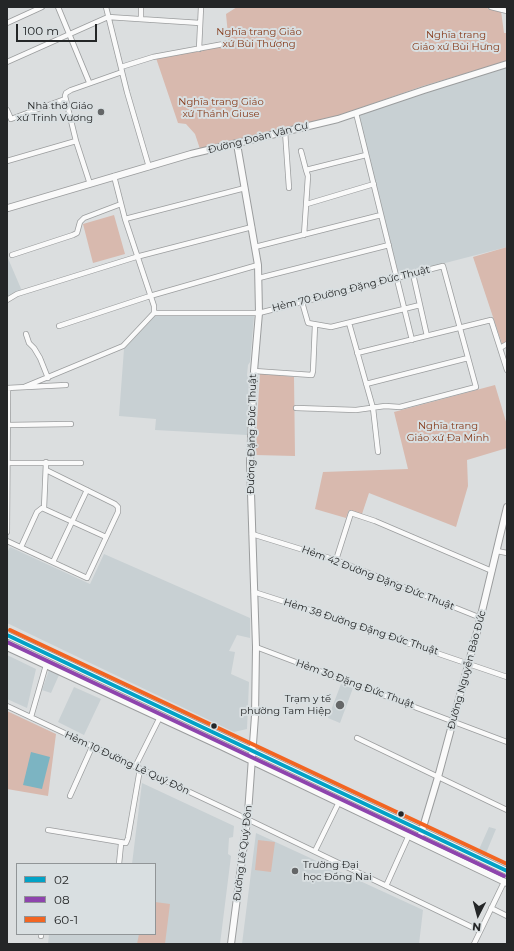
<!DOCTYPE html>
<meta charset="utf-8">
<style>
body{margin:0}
#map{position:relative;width:514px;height:951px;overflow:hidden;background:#dbdedf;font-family:Montserrat,sans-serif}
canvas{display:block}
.frame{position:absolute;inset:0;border:8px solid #242627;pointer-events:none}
.legend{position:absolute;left:16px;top:863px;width:140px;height:72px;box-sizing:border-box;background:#d9dfe1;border:1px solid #919597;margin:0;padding:5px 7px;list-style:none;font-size:12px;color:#242627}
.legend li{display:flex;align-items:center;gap:8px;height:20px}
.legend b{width:20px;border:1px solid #919597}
.north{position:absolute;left:458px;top:895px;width:40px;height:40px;-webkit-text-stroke:3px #d9dfe1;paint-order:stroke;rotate:186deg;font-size:11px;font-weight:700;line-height:16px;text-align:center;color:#242627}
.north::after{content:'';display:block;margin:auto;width:14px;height:18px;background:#242627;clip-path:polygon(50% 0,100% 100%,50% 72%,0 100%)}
.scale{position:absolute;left:16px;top:24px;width:81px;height:18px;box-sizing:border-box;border:2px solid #242627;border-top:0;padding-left:5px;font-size:12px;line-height:14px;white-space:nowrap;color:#242627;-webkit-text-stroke:3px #d9dfe1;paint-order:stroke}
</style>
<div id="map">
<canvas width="514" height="951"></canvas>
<div class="frame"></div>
<ul class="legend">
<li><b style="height:5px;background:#02a2c6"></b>02</li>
<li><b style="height:5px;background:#8e44ad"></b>08</li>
<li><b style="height:5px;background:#f26522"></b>60-1</li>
</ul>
<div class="north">N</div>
<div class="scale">100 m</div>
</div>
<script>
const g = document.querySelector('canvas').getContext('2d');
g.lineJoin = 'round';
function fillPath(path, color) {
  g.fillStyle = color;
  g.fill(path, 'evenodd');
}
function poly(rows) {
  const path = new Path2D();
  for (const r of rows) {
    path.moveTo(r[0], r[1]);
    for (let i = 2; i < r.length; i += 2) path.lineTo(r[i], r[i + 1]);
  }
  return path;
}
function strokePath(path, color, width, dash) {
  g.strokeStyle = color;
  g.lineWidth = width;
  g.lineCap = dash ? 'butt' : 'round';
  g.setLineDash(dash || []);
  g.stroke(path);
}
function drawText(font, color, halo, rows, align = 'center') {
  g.font = font + ' Montserrat,sans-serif';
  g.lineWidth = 4;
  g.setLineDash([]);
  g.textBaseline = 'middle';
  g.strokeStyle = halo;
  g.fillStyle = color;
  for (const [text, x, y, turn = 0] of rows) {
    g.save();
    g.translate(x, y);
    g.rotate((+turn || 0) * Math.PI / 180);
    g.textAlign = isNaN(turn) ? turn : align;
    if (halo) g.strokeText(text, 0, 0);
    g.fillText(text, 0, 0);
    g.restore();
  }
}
fillPath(poly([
 [507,67,507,247,399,275,358,116,434,89],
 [7,256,22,291,7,297],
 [156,315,254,316,250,362,248,365,247,375,249,380,247,435,155,430,156,419,119,416,124,349],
 [10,547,90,584,104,554,250,618,250,638,237,635,229,651,235,652,231,674,249,682,247,729,234,732,7,623,7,553],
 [7,655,36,669,27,708,7,699],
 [49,670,59,675,51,693,42,690],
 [341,684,353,688,340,723,328,718],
 [74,687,101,699,84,735,58,722],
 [142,783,234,826,233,837,229,838,228,854,231,856,220,944,48,944,49,934,155,934,155,864,132,864],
 [489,827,496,829,484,858,477,854],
 [256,833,423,910,419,944,242,944]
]), '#c8d0d3');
fillPath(poly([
 [237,7,482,7,501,11,504,33,507,33,507,61,423,86,337,116,200,149,195,134,186,124,178,123,156,58,229,45,226,14],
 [114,215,125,254,93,263,83,224],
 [507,247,507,342,502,344,473,257],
 [260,373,294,377,295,456,255,455],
 [495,385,507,425,507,448,467,460,468,486,456,527,369,493,362,514,349,510,346,518,315,509,323,472,408,469,394,412],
 [7,711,56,734,48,796,7,789],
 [258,840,275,842,271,872,255,870],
 [155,902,170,904,165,944,137,944,139,934,155,934]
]), '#d8b9ae');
fillPath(poly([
 [31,752,50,757,42,789,23,785]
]), '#7cb4c2');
const street = poly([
 [58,7,89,82],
 [106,7,127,92,149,167],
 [491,7,507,11],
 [141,18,141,7],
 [7,23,42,7],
 [199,49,201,7],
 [7,62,108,17,200,23],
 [121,67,153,57,229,43],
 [7,110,11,119,65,99],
 [356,113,412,340],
 [285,131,289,188],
 [301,151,306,170],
 [7,161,76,141],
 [90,184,76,141,65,96,66,93,71,90,122,72],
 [307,204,374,184],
 [125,219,245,188],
 [304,235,308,176,306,170,366,155],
 [255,247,381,215],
 [12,255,73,235,77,233,80,222,84,218,121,204],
 [413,274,427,336],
 [259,278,389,245],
 [7,300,17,294,136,257,252,227],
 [302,302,308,323,331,327,420,305],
 [154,313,259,313,443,266,476,387,400,407,385,406,356,410,296,408],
 [349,323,373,408,378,452],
 [59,326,150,296,258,265],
 [26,334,29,343,34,348,40,358,48,378],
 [500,348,507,344],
 [357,353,491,320,507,370],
 [254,371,312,375,313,371,315,325],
 [366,384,468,358],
 [24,387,123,346,154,313,154,306,125,219,114,176],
 [7,388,66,385],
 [7,425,71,424],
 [7,463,81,463],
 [44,508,46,462],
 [7,532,8,388],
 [252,534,336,560,481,618],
 [7,541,87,578,118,512,118,507,115,504,46,470],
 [21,547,37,512,42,508,106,537],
 [497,551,507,553],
 [336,560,351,513,375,521,492,571],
 [53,562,87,490],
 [254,592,307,609,507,677],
 [256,647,507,742],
 [7,706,247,819,480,931],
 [31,717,46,665],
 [357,738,507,810],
 [135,767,160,717],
 [70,796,92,747],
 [48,830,126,843,128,838,140,769],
 [315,851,339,802],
 [119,864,121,844],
 [386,886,409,835],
 [491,908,507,916],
 [41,936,41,934],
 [474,944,504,882]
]);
const secondary = poly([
 [8,208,191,154,338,119,424,90,507,64],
 [7,635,507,871],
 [7,647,223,747,507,883],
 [421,834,438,777,477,632,507,507],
 [231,944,248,813,255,716,256,647,250,462,254,371,259,313,258,265,237,144]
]);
strokePath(street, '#9b9d9e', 6);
strokePath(secondary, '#9b9d9e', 8);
strokePath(street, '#fafafa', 4.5);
strokePath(secondary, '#fafafa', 6);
strokePath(poly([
 [7,635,507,871]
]), '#02a2c6', 4);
strokePath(poly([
 [7,642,504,876]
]), '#8e44ad', 4);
strokePath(poly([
 [10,630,507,864]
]), '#f26522', 4);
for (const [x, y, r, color] of [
 [101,112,4,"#646667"],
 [340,705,5,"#646667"],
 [214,726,3.5,"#242627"],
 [401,814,3.5,"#242627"],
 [295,871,4,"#646667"]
]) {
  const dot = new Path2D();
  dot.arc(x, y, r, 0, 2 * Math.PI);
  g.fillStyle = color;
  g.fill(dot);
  strokePath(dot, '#d9dfe1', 1.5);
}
drawText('10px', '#863b1b', '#d9dfe1', [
 ["Nghĩa trang Giáo",259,32],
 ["xứ Bùi Thượng",259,44],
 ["Nghĩa trang",456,35],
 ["Giáo xứ Bùi Hưng",456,47],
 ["Nghĩa trang Giáo",221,102],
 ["xứ Thánh Giuse",221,114],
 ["Nghĩa trang",448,426],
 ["Giáo xứ Đa Minh",448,438]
]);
drawText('10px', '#242627', '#d9dfe1', [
 ["Nhà thờ Giáo",93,106],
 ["xứ Trinh Vương",93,118],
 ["Trạm y tế",331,699],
 ["phường Tam Hiệp",331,711],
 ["Trường Đại",303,865,"left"],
 ["học Đồng Nai",303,877,"left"]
], 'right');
drawText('10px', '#242627', '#d9dfe1', [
 ["Đường Đoàn Văn Cự",258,138,-14],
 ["Hẻm 70 Đường Đặng Đức Thuật",351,289,-14],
 ["Đường Đặng Đức Thuật",252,434,-89],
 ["Hẻm 42 Đường Đặng Đức Thuật",378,578,21],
 ["Hẻm 38 Đường Đặng Đức Thuật",361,627,18],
 ["Đường Nguyễn Bảo Đức",467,670,-75],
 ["Hẻm 30 Đặng Đức Thuật",355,684,20],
 ["Hẻm 10 Đường Lê Quý Đôn",127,763,25],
 ["Đường Lê Quý Đôn",243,853,-83]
]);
</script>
